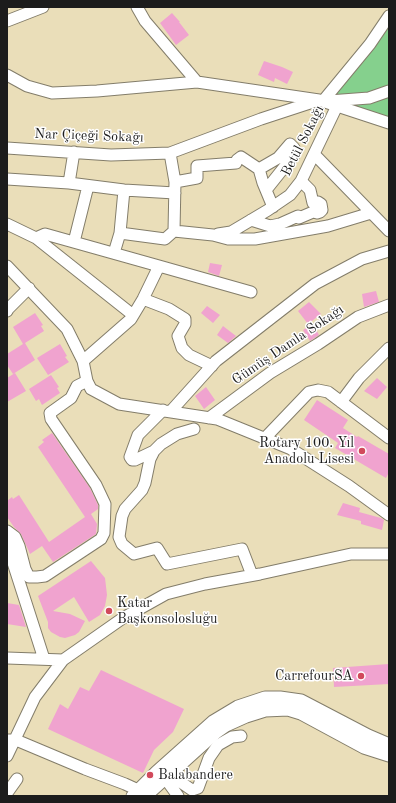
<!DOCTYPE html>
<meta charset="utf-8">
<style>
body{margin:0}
#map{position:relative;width:396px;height:803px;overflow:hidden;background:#eadeb9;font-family:"Old Standard TT",serif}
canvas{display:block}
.frame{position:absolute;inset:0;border:8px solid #1c1c1c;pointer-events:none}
</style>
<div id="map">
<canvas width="396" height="803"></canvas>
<div class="frame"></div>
</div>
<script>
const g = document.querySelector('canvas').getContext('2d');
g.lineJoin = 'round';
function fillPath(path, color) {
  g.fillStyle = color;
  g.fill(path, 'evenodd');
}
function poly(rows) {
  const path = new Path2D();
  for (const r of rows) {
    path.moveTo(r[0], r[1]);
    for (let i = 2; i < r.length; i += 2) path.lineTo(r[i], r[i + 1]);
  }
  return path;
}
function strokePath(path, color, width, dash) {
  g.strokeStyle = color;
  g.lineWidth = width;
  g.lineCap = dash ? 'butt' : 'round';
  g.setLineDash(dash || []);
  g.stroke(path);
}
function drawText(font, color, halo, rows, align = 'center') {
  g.font = font + ' "Old Standard TT",serif';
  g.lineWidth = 3;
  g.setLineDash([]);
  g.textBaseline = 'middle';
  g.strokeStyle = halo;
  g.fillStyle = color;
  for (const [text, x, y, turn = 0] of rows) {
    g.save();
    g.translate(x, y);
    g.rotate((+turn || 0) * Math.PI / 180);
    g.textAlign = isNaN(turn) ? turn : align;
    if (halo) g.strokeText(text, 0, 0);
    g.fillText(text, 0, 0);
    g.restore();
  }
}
fillPath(poly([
 [389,27,389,118,331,98]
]), '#85d08d');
fillPath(poly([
 [172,13,180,22,179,22,189,35,176,45,160,23],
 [264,61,282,67,293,72,287,84,275,78,274,82,258,75],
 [210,263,222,265,219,276,208,272],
 [376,291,379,302,364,307,362,294],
 [309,302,321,314,308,324,298,311],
 [207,306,220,315,213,323,201,313],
 [35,313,43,325,41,326,44,331,25,343,35,360,13,374,7,365,7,354,23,344,13,327],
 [313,324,319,335,310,341,303,330],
 [223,326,236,336,228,343,217,335],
 [60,344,67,356,65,357,69,362,48,375,37,358],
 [15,373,26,391,7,402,7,378],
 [51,375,59,387,57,388,60,393,42,405,39,399,36,401,29,389],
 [377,378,387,387,377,399,364,391],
 [206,387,215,400,204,409,195,396],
 [317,400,348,420,343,428,357,437,358,436,389,454,389,472,386,478,335,448,338,443,304,420],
 [52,433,90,488,98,505,98,509,91,514,97,524,96,534,53,562,42,546,30,554,21,534,14,527,7,517,7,501,12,497,13,499,19,495,49,542,85,517,38,447,44,442,42,440],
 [343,503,360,508,359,512,381,518,384,520,382,530,361,524,361,521,337,515],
 [91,561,105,578,107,595,105,606,100,615,89,622,74,597,53,611,70,614,85,621,79,632,75,635,65,638,60,637,51,632,48,628,48,622,38,596],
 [7,603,19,605,26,627,7,624],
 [389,664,389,684,334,687,333,668],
 [101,670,184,709,173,732,154,750,143,773,48,729,60,704,68,709,80,687,89,691]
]), '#f0a3cf');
const minor = poly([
 [137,7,145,21,197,82,319,100,389,123],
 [7,21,43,7],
 [7,75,27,86,52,93,97,91,197,82],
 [323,101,370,44,389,16],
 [329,101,369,98,389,91],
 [7,148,111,155,170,153,261,119,319,100],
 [74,152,69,183,124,190,175,193],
 [170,153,175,182,174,231],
 [314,154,389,231],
 [259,169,278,158,290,144,294,148,294,155,266,190],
 [7,179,69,183],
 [175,182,197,178,197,166,236,163,237,160,241,157,259,169,263,183,273,207],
 [251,220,270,226,280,224,298,216,299,218,313,212,317,213,320,212,322,210,321,204,318,202,313,203,310,190,301,181],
 [7,224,36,238,133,315],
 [120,233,165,239,174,231,213,235,228,239,255,239,328,226,371,213],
 [218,234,231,232,268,210,290,195,301,181,337,106],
 [36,238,45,234,159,266,143,299,131,319,83,361],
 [74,242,88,186],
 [114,253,120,233,124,190],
 [7,266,67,329,83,361,87,381,91,389,119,404,217,419,291,449,349,486,389,515],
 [159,266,251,292],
 [143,299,169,309,185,319,185,324,178,336,182,348,189,355,212,366],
 [7,311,8,309,29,288],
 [341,402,359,378,389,348],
 [171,411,216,361,315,284,362,259,389,251],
 [209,418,270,373,318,344,358,317,389,305],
 [194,429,177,434,161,444,154,451,150,459,145,483,142,490,125,509,122,516,119,537,122,544,134,554,157,548,167,564,242,549,252,575],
 [265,438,309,392,318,390,328,392,389,438],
 [154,451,135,460,132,460,130,457,138,435,163,410],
 [7,531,15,537,19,546,25,569,29,577,37,577,45,576,101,539,104,533,105,504,96,485,51,419,50,413,71,398,77,386,87,381],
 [7,544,44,659],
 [7,658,63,660,123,618,166,594,205,584,260,574,351,554,389,554],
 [7,740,16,740,85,769,125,784,138,790],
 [7,756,35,697,63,660],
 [172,772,179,781,192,790,198,788,209,758,218,745,232,737,241,736],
 [165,778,178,796],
 [7,793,17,779]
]);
const major = poly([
 [133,796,157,772,213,722,238,707,265,698,280,698,301,701,368,736,389,745],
 [145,796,216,732,226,725,246,716,265,710,288,709,301,713,364,747,389,755]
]);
strokePath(minor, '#837d6a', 13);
strokePath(major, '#837d6a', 15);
strokePath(minor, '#fff', 11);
strokePath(major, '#fff', 13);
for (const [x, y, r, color] of [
 [362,451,4,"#d1495b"],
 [109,611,4,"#d1495b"],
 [361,676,4,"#d1495b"],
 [150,775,4,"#d1495b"]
]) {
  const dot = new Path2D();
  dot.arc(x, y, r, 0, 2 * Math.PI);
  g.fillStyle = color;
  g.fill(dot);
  strokePath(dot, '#fff', 1.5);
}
drawText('14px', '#1c1c1c', '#fff', [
 ["Nar Çiçeği Sokağı",89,136,2],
 ["Betül Sokağı",303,141,-63],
 ["Gümüş Damla Sokağı",288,345,-34]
]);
drawText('14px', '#1c1c1c', '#fff', [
 ["Rotary 100. Yıl",354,443],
 ["Anadolu Lisesi",354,459],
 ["Katar",117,603,"left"],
 ["Başkonsolosluğu",117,619,"left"],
 ["CarrefourSA",353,676],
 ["Balabandere",158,775,"left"]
], 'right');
</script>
